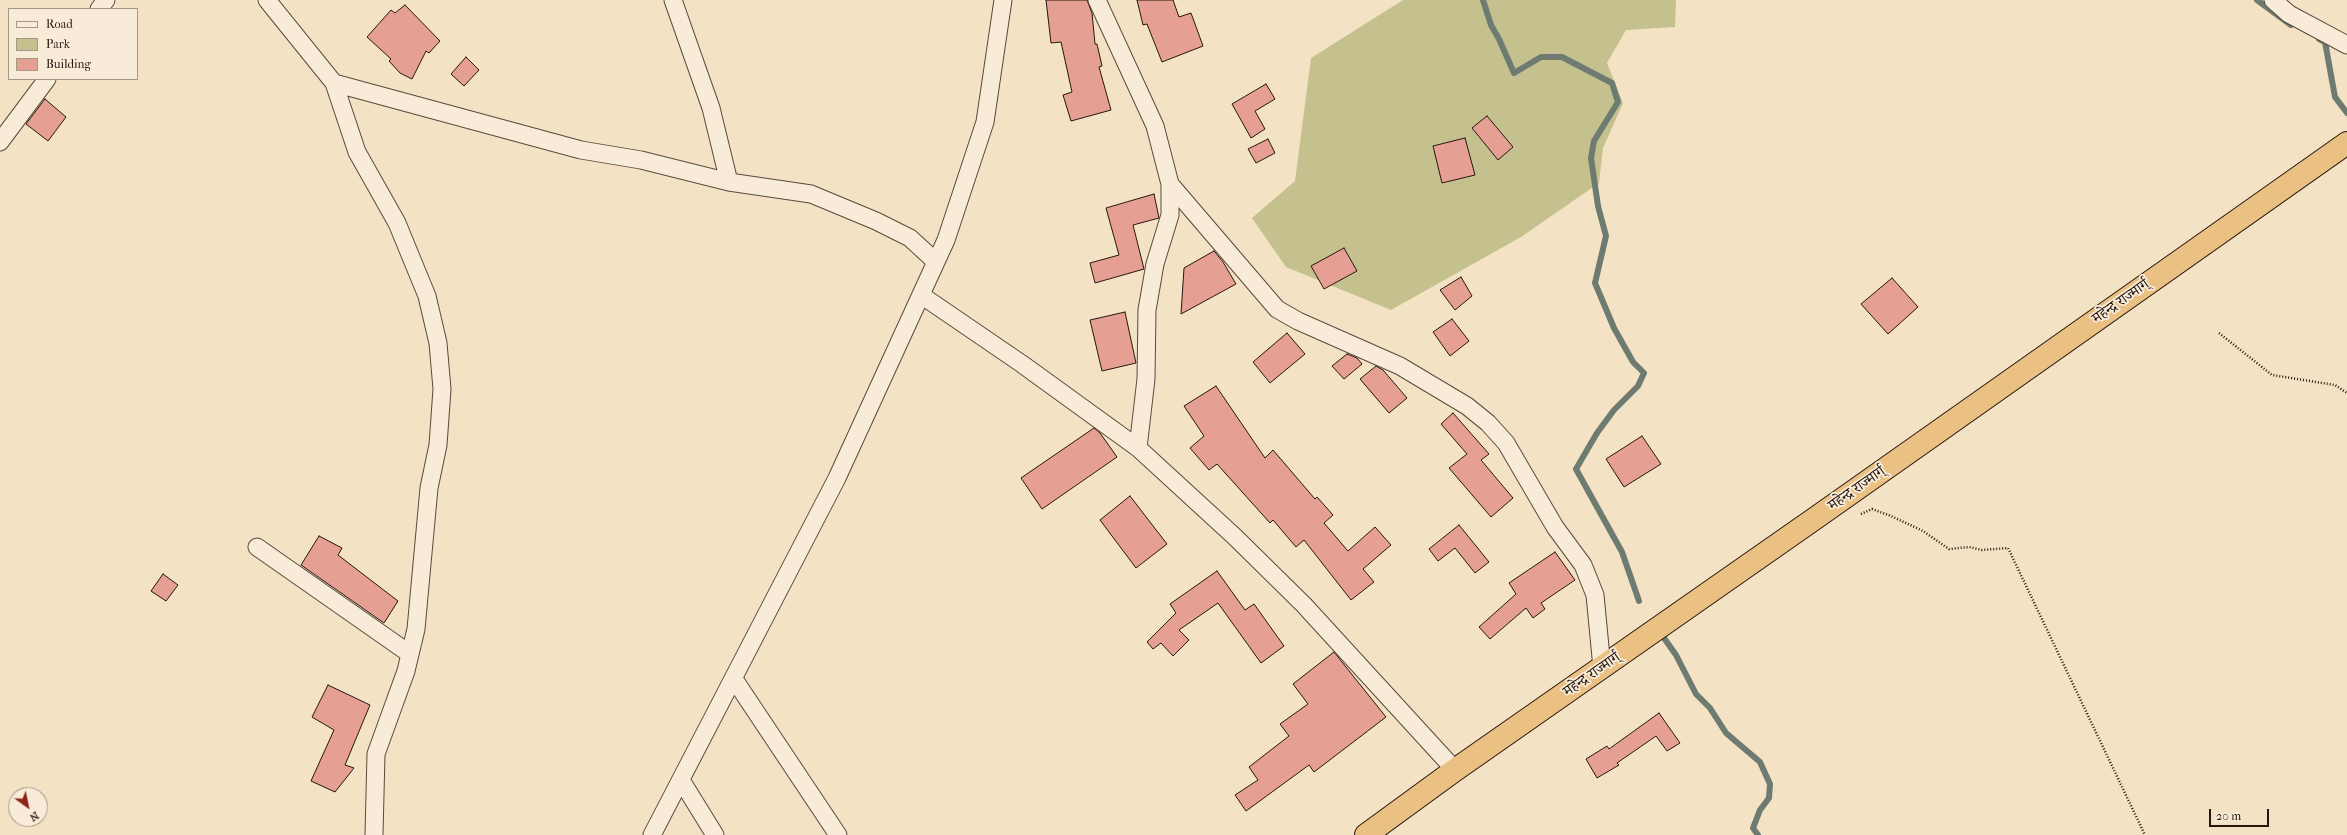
<!DOCTYPE html>
<meta charset="utf-8">
<style>
body{margin:0}
#map{position:relative;width:2347px;height:835px;overflow:hidden;background:#f4e2c4;font-family:"IM FELL French Canon",serif}
canvas{display:block}
.legend{position:absolute;left:8px;top:8px;width:130px;height:72px;box-sizing:border-box;background:#f8ecd9;border:1px solid #a49689;margin:0;padding:5px 7px;list-style:none;font-size:12px;color:#261610}
.legend li{display:flex;align-items:center;gap:8px;height:20px}
.legend b{width:20px;border:1px solid #a49689}
.north{position:absolute;left:8px;top:787px;width:40px;height:40px;box-sizing:border-box;background:#f8ecd9;border:1px solid #a49689;border-radius:50%;rotate:147deg;font-size:11px;font-weight:700;line-height:16px;text-align:center;color:#261610}
.north::after{content:'';display:block;margin:auto;width:14px;height:18px;background:#8f2418;clip-path:polygon(50% 0,100% 100%,50% 72%,0 100%)}
.scale{position:absolute;left:2209px;top:809px;width:60px;height:18px;box-sizing:border-box;border:2px solid #261610;border-top:0;padding-left:5px;font-size:12px;line-height:14px;white-space:nowrap;color:#261610;-webkit-text-stroke:3px #f8ecd9;paint-order:stroke}
</style>
<div id="map">
<canvas width="2347" height="835"></canvas>
<ul class="legend">
<li><b style="height:5px;background:#f8ecd9"></b>Road</li>
<li><b style="height:11px;background:#c4c18f"></b>Park</li>
<li><b style="height:11px;background:#e59f93"></b>Building</li>
</ul>
<div class="north">N</div>
<div class="scale">20 m</div>
</div>
<script>
const g = document.querySelector('canvas').getContext('2d');
g.lineJoin = 'round';
function fillPath(path, color) {
  g.fillStyle = color;
  g.fill(path, 'evenodd');
}
function poly(rows) {
  const path = new Path2D();
  for (const r of rows) {
    path.moveTo(r[0], r[1]);
    for (let i = 2; i < r.length; i += 2) path.lineTo(r[i], r[i + 1]);
  }
  return path;
}
function strokePath(path, color, width, dash) {
  g.strokeStyle = color;
  g.lineWidth = width;
  g.lineCap = dash ? 'butt' : 'round';
  g.setLineDash(dash || []);
  g.stroke(path);
}
function drawText(font, color, halo, rows, align = 'center') {
  g.font = font + ' "IM FELL French Canon","Noto Serif Devanagari",serif';
  g.lineWidth = 3.5;
  g.setLineDash([]);
  g.textBaseline = 'middle';
  g.strokeStyle = halo;
  g.fillStyle = color;
  for (const [text, x, y, turn = 0] of rows) {
    g.save();
    g.translate(x, y);
    g.rotate((+turn || 0) * Math.PI / 180);
    g.textAlign = isNaN(turn) ? turn : align;
    if (halo) g.strokeText(text, 0, 0);
    g.fillText(text, 0, 0);
    g.restore();
  }
}
fillPath(poly([
 [1403,0,1676,0,1675,27,1626,30,1607,63,1623,103,1603,148,1599,183,1521,237,1391,310,1286,267,1252,218,1295,181,1311,58]
]), '#c4c18f');
strokePath(poly([
 [1483,0,1491,25,1499,39,1514,73,1541,57,1562,57,1612,83,1618,102,1594,141,1591,158,1598,206,1606,236,1595,283,1614,328,1633,362,1644,373,1638,386,1614,410,1597,433,1576,469,1622,552,1639,601],
 [2257,0,2291,25],
 [2319,39,2325,42,2335,97,2347,113],
 [1664,638,1676,655,1696,694,1710,708,1726,733,1760,762,1770,784,1769,798,1760,810,1753,828,1758,835]
]), '#6d7b71', 6);
const building = poly([
 [1046,0,1087,0,1092,13,1095,44,1097,44,1102,66,1099,67,1111,110,1071,121,1063,95,1072,92,1061,42,1051,43,1046,0],
 [1137,0,1173,0,1179,17,1191,13,1203,46,1162,62,1147,24,1143,25,1137,0],
 [405,5,440,41,429,53,426,51,412,79,400,73,389,61,391,59,367,37,391,10,395,13,405,5],
 [466,57,479,70,464,86,451,74,466,57],
 [1266,84,1275,99,1255,111,1265,129,1251,138,1232,104,1266,84],
 [45,99,66,117,48,141,26,124,45,99],
 [1487,116,1513,147,1498,160,1472,128,1487,116],
 [1465,138,1475,175,1442,183,1433,146,1465,138],
 [1268,139,1275,153,1256,163,1248,149,1268,139],
 [1154,194,1159,218,1133,225,1144,269,1095,283,1090,263,1119,255,1106,208,1154,194],
 [1344,248,1357,271,1324,289,1311,266,1344,248],
 [1214,251,1223,262,1236,284,1181,314,1184,268,1214,251],
 [1461,277,1472,296,1455,310,1440,290,1461,277],
 [1892,278,1918,307,1888,334,1861,304,1892,278],
 [1125,312,1136,363,1102,371,1090,320,1125,312],
 [1452,319,1469,341,1450,356,1433,332,1452,319],
 [1287,333,1305,354,1270,383,1253,362,1287,333],
 [1347,354,1357,358,1362,364,1344,379,1332,366,1347,354],
 [1376,366,1383,370,1407,398,1389,413,1360,379,1376,366],
 [1216,386,1265,458,1273,450,1315,499,1317,497,1333,515,1324,523,1348,551,1375,527,1391,545,1363,569,1374,582,1351,600,1304,540,1296,547,1273,520,1270,523,1217,464,1209,470,1190,448,1204,436,1184,406,1216,386],
 [1453,413,1489,454,1481,460,1513,498,1491,517,1449,468,1467,454,1441,424,1453,413],
 [1094,428,1100,433,1117,457,1042,509,1021,478,1094,428],
 [1642,436,1661,464,1624,487,1606,459,1642,436],
 [1130,496,1167,544,1136,568,1100,520,1130,496],
 [1459,525,1489,562,1475,573,1455,548,1438,561,1429,549,1459,525],
 [319,536,342,548,338,555,398,601,384,623,301,565,319,536],
 [1555,552,1575,580,1541,603,1545,609,1533,618,1526,608,1490,639,1479,627,1516,594,1509,583,1555,552],
 [1217,571,1245,610,1254,604,1284,646,1261,663,1218,603,1179,630,1189,640,1173,656,1161,643,1153,649,1147,642,1176,613,1170,604,1217,571],
 [163,574,178,585,166,601,151,591,163,574],
 [1334,652,1386,717,1314,772,1309,765,1246,811,1235,795,1258,780,1249,767,1289,736,1280,724,1308,704,1293,684,1334,652],
 [328,685,370,705,345,765,354,768,335,792,311,781,334,730,312,717,328,685],
 [1659,713,1680,743,1667,751,1656,736,1617,763,1619,765,1597,778,1586,759,1607,746,1609,749,1659,713]
]);
fillPath(building, '#e59f93');
strokePath(building, '#261610', 1);
const minor = poly([
 [267,0,334,83,581,150,641,160,729,182,811,194,876,221,910,238,935,261],
 [673,0,711,108,729,182],
 [1097,0,1155,126,1170,184,1170,215,1155,264,1147,310,1146,379,1138,448,1235,537,1304,605,1455,770],
 [2273,0,2289,14,2347,45],
 [99,9,106,0],
 [334,83,357,152,397,223,427,296,438,343,442,389,438,445,429,488,416,629,406,671,376,754,374,835],
 [0,142,47,79],
 [1170,184,1277,309,1298,321,1400,366,1467,406,1488,423,1506,443,1555,527,1583,565,1595,595,1602,668],
 [921,295,1022,364,1138,448],
 [257,547,410,654],
 [734,679,838,835],
 [681,780,715,835],
 [652,835,837,478,946,240,985,122,1003,0]
]);
const trunk = poly([
 [1366,835,1455,770,1817,517,2347,143]
]);
strokePath(minor, '#5a493d', 19);
strokePath(trunk, '#261610', 24);
strokePath(poly([
 [2219,333,2272,375,2335,385,2347,393],
 [1861,514,1872,509,1891,516,1923,531,1949,549,1969,547,1982,550,2008,548,2145,835]
]), '#261610', 2.5, [1, 2]);
strokePath(minor, '#f8ecd9', 17);
strokePath(trunk, '#eac182', 22);
drawText('15px', '#261610', '#f8ecd9', [
 ["महेन्द्र राज्मार्ग्",2121,302,-35],
 ["महेन्द्र राज्मार्ग्",1857,489,-35],
 ["महेन्द्र राज्मार्ग्",1592,675,-35]
]);
</script>
